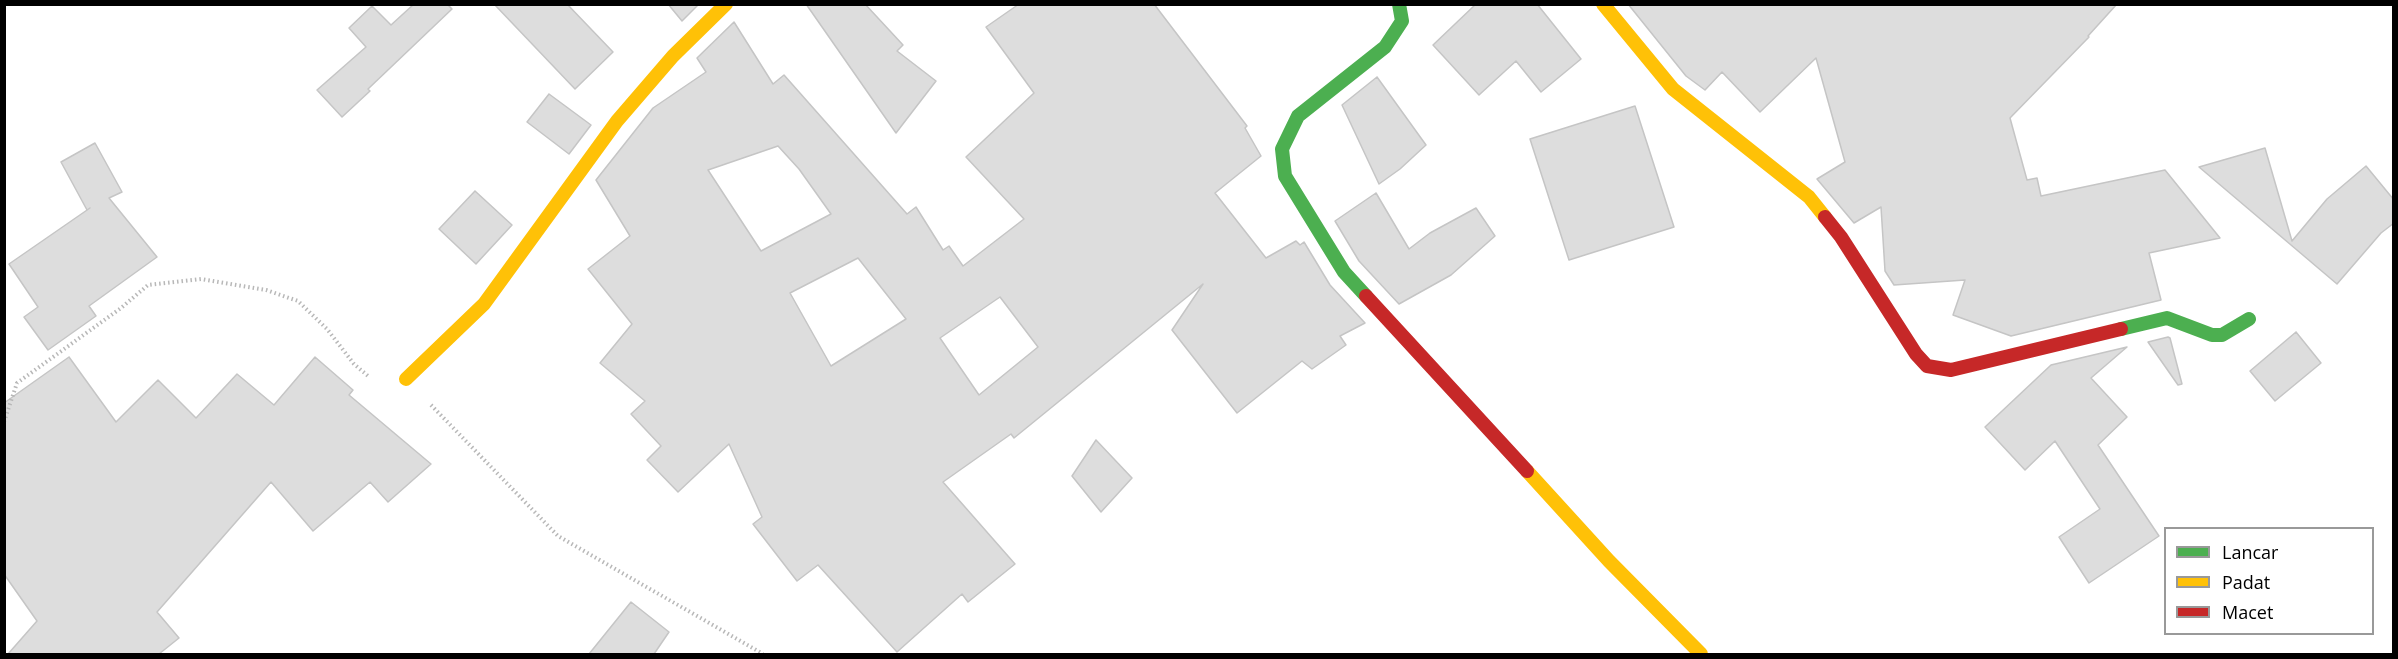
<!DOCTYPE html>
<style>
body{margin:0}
#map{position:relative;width:2398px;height:659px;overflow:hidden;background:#fff;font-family:"Open Sans",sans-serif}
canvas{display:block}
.frame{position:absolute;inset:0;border:6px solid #000;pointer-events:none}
.legend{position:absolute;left:2164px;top:527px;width:210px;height:108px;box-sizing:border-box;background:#fff;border:2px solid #999;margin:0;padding:8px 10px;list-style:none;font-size:18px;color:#000}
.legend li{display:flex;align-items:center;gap:12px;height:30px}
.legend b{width:30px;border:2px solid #999}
</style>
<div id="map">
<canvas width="2398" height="659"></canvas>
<div class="frame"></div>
<ul class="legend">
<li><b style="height:8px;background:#4caf50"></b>Lancar</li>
<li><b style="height:8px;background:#ffc107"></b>Padat</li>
<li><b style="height:8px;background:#c62828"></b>Macet</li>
</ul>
</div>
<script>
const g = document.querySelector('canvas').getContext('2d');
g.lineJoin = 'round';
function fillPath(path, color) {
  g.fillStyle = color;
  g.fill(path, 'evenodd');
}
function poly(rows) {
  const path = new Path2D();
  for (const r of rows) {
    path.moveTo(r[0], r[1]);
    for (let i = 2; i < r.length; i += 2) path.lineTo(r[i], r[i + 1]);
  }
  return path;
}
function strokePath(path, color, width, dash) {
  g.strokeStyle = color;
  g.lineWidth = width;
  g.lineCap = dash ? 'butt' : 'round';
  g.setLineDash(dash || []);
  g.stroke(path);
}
const building = poly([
 [414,4,447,4,452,9,368,89,370,91,342,117,317,90,366,47,349,28,372,6,391,25,414,4],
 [494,4,567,4,613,52,575,89,494,4],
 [668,4,699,4,682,21,668,4],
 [806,4,865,4,903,45,897,51,936,81,896,133,806,4],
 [1019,4,1154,4,1247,126,1245,128,1261,156,1215,193,1266,258,1296,241,1300,245,1304,242,1330,285,1365,323,1340,336,1346,345,1312,369,1302,361,1237,413,1172,330,1203,284,1014,438,1011,434,943,482,1015,564,968,602,962,594,897,652,818,565,797,581,753,524,762,517,729,444,678,492,647,460,661,446,631,414,645,401,600,363,632,324,588,269,630,236,596,180,653,108,706,72,697,58,734,22,773,84,784,75,907,214,916,207,943,250,949,246,963,266,1024,219,966,157,1034,93,986,27,1019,4],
 [778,146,799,169,831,214,761,251,708,170,778,146],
 [858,258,906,319,831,366,790,293,858,258],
 [1000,297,1038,347,979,395,940,338,1000,297],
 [1476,4,1537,4,1581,59,1541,92,1516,61,1479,95,1433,45,1476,4],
 [1628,4,2117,4,2088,36,2089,37,2010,118,2027,180,2037,178,2041,196,2165,170,2220,238,2149,253,2161,300,2011,336,1953,315,1965,280,1894,285,1885,271,1881,207,1854,223,1817,179,1845,162,1816,58,1760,112,1722,72,1705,90,1686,76,1628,4],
 [1377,77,1426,145,1400,169,1379,184,1342,105,1377,77],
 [549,94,591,125,569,154,527,122,549,94],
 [1635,106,1674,227,1569,260,1530,139,1635,106],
 [95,143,122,192,109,198,157,257,89,306,96,316,48,350,24,317,38,307,9,264,90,208,87,210,61,162,95,143],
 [2265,148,2292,241,2327,199,2366,166,2394,200,2394,223,2381,233,2337,284,2199,167,2265,148],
 [475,191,512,225,476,264,439,229,475,191],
 [1376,193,1409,249,1430,233,1476,208,1495,236,1451,275,1399,304,1359,261,1335,221,1376,193],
 [2296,332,2321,363,2275,401,2250,371,2296,332],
 [2168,337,2170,338,2182,384,2178,385,2148,342,2168,337],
 [2127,347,2091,378,2127,417,2098,445,2159,536,2089,583,2059,537,2100,509,2055,441,2025,470,1985,427,2051,365,2127,347],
 [69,357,116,422,158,380,196,418,237,374,274,405,315,357,353,390,349,395,431,464,388,502,370,482,313,531,271,482,157,612,179,638,159,654,8,654,37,621,4,574,4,403,69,357],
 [1096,440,1132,478,1101,512,1072,476,1096,440],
 [631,602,669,632,654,654,589,654,631,602]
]);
fillPath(building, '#ddd');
strokePath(building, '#c5c5c5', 1.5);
strokePath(poly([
 [431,405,558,536,763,654],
 [4,422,17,383,121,308,148,285,201,279,266,290,298,301,327,329,354,364,368,376]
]), '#b8b8b8', 4, [1.5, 3]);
strokePath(poly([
 [1366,296,1344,272,1285,176,1282,149,1298,116,1385,47,1402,21,1399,4],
 [2121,329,2167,318,2212,335,2222,335,2249,319]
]), '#4caf50', 14);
strokePath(poly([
 [1603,4,1673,89,1809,197,1825,217],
 [406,379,484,304,617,121,673,56,726,4],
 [1527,471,1609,561,1701,654]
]), '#ffc107', 14);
strokePath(poly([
 [1825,217,1841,237,1916,354,1927,366,1951,370,2121,329],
 [1366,296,1527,471]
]), '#c62828', 14);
</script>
